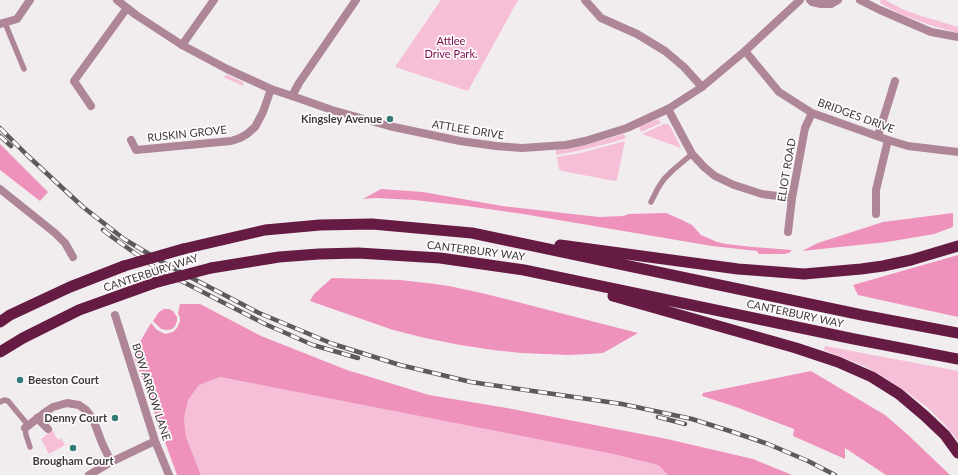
<!DOCTYPE html>
<style>
body{margin:0}
canvas{display:block;background:#f1ecee}
</style>
<canvas width="958" height="475"></canvas>
<script>
const g = document.querySelector('canvas').getContext('2d');
g.lineJoin = 'round';
function fillPath(path, color) {
  g.fillStyle = color;
  g.fill(path, 'evenodd');
}
function poly(rows) {
  const path = new Path2D();
  for (const r of rows) {
    path.moveTo(r[0], r[1]);
    for (let i = 2; i < r.length; i += 2) path.lineTo(r[i], r[i + 1]);
  }
  return path;
}
function strokePath(path, color, width, dash) {
  g.strokeStyle = color;
  g.lineWidth = width;
  g.lineCap = dash ? 'butt' : 'round';
  g.setLineDash(dash || []);
  g.stroke(path);
}
function drawText(font, color, halo, rows, align = 'center') {
  g.font = font + ' Lato,sans-serif';
  g.lineWidth = 3.5;
  g.setLineDash([]);
  g.textBaseline = 'middle';
  g.strokeStyle = halo;
  g.fillStyle = color;
  for (const [text, x, y, turn = 0] of rows) {
    g.save();
    g.translate(x, y);
    g.rotate((+turn || 0) * Math.PI / 180);
    g.textAlign = isNaN(turn) ? turn : align;
    if (halo) g.strokeText(text, 0, 0);
    g.fillText(text, 0, 0);
    g.restore();
  }
}
fillPath(poly([
 [441,0,518,0,468,91,395,67],
 [881,0,885,0,904,10,918,15,958,27,958,33,930,25,900,14,880,3],
 [227,75,243,82,243,86,223,77],
 [658,119,661,123,641,132,639,127],
 [664,124,667,124,670,126,681,148,642,134],
 [624,134,626,138,614,142,582,150,556,155,556,150,585,145],
 [625,141,617,179,615,181,562,171,559,169,557,157,581,153],
 [825,346,958,371,958,441,945,425,927,407,905,391,884,377,864,366,824,350],
 [220,377,613,454,658,465,668,475,201,475,186,437,184,418,188,400,199,385],
 [52,430,58,440,61,438,65,445,49,454,41,439]
]), '#f7bfd7');
fillPath(poly([
 [0,144,48,192,40,201,0,170],
 [381,189,423,192,502,206,599,217,624,216,628,214,666,213,680,219,692,225,701,235,717,242,726,244,753,247,792,250,789,253,785,254,759,254,757,251,712,246,523,214,467,206,414,200,376,198,363,199],
 [953,213,953,227,934,234,887,242,802,251,818,243,883,222],
 [958,255,958,317,858,295,853,285],
 [332,278,400,280,427,283,449,286,486,294,638,333,603,353,590,354,568,355,521,353,493,350,460,345,425,338,393,330,310,301,314,294],
 [180,304,200,304,261,336,347,370,429,395,507,408,667,439,753,459,792,475,668,475,658,465,613,454,220,377,199,385,188,400,184,418,186,437,201,475,177,475,133,354,151,323,157,330,165,334,173,332,177,328,180,321,180,318,178,313],
 [164,309,169,309,173,311,177,317,177,321,175,326,172,329,167,330,161,329,153,321,159,312],
 [811,371,885,415,907,434,950,475,886,475,845,448,845,459,793,436,794,429,736,407,702,396,703,393]
]), '#ee92bc');
strokePath(poly([
 [5,23,24,69],
 [651,202,658,188,664,179,673,170,692,154],
 [0,402,4,400,8,401,28,425],
 [25,428,26,435,30,447]
]), '#ae8697', 5.5);
strokePath(poly([
 [585,0,601,18,637,34,665,51,684,67,702,87],
 [860,0,880,10,931,32,958,37],
 [0,24,17,19,30,0],
 [182,45,214,0],
 [745,51,779,92,812,113,888,140,908,146,958,152],
 [292,96,299,83,356,0],
 [91,106,74,81,127,8],
 [668,109,692,154,704,167,715,176,734,185,762,194,792,198],
 [878,136,895,81],
 [131,140,136,150,231,141,240,138,247,134,255,127,263,112,271,89],
 [0,189,55,233,65,243,73,257],
 [876,214,876,190,888,140],
 [788,232,792,198,805,128,812,113],
 [115,315,155,441,169,475],
 [37,418,48,429],
 [25,428,47,411,53,407,67,403,79,405,86,410,93,419,102,443,111,462],
 [89,475,111,462,155,441]
]), '#ae8697', 8);
strokePath(poly([
 [117,0,136,15,182,45,227,69,271,89,292,96,332,110,389,126,460,141,496,146,522,148,566,145,585,141,627,128,668,109,702,87,745,51,800,0],
 [810,0,812,2,821,4,831,4,838,0]
]), '#ae8697', 8);
strokePath(poly([
 [560,245,738,269,804,274,861,269,883,266,911,260,958,246],
 [183,249,265,230,320,225,372,224,472,233,862,315,958,333],
 [211,268,279,257,319,254,358,253,440,258,524,270,854,339,958,359],
 [613,296,796,348,838,362,872,377,899,394,925,416,945,435,958,453],
 [0,322,10,315,70,287,124,266],
 [0,352,23,338,79,310,154,283]
]), '#661b44', 11);
const rail = poly([
 [0,128,28,156,83,207,124,239,169,266,259,313,333,344,400,365,471,382,622,404,692,419,733,432,768,444,808,461,835,475],
 [0,136,11,146],
 [103,230,112,237,156,268,265,324,313,345,358,358],
 [658,417,685,424]
]);
strokePath(rail, '#5d5a5b', 4.5);
strokePath(rail, '#fffafc', 3, [9]);
strokePath(poly([
 [124,266,183,249],
 [154,283,211,268]
]), '#661b44', 11);
for (const [x, y, r, color] of [
 [390,119,4,"#347c7a"],
 [20,380,4,"#347c7a"],
 [115,418,4,"#347c7a"],
 [73,448,4,"#347c7a"]
]) {
  const dot = new Path2D();
  dot.arc(x, y, r, 0, 2 * Math.PI);
  g.fillStyle = color;
  g.fill(dot);
  strokePath(dot, '#fffafc', 1.5);
}
drawText('11px', '#7b0d4e', '#fffafc', [
 ["Attlee",451,41],
 ["Drive Park.",451,54]
]);
drawText('11px', '#3c3a3b', '#fffafc', [
 ["BRIDGES DRIVE",856,116,20],
 ["ATTLEE DRIVE",468,130,9],
 ["RUSKIN GROVE",187,134,-6],
 ["ELIOT ROAD",787,170,-80],
 ["CANTERBURY WAY",476,251,7],
 ["CANTERBURY WAY",151,273,-18],
 ["CANTERBURY WAY",795,314,12],
 ["BOW ARROW LANE",151,392,72]
]);
drawText('bold 11px', '#3c3a3b', '#fffafc', [
 ["Kingsley Avenue",382,119],
 ["Beeston Court",28,380,"left"],
 ["Denny Court",107,418],
 ["Brougham Court",73,461,"center"]
], 'right');
</script>
